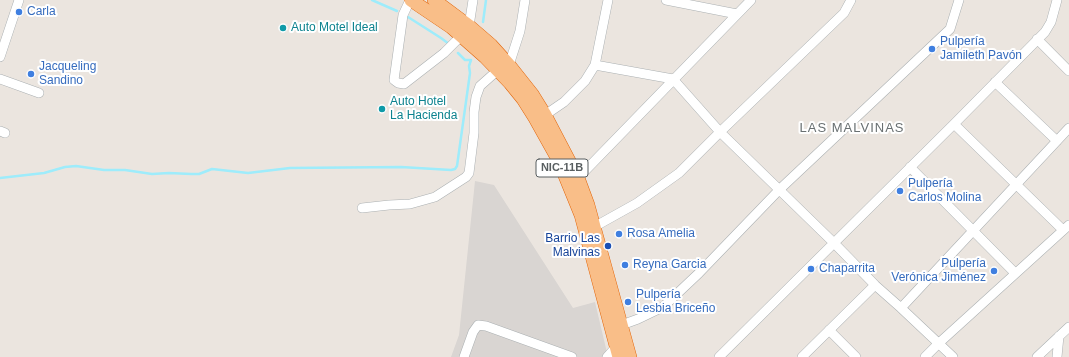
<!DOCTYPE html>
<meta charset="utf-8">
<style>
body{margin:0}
canvas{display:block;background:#ebe5df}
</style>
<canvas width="1069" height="357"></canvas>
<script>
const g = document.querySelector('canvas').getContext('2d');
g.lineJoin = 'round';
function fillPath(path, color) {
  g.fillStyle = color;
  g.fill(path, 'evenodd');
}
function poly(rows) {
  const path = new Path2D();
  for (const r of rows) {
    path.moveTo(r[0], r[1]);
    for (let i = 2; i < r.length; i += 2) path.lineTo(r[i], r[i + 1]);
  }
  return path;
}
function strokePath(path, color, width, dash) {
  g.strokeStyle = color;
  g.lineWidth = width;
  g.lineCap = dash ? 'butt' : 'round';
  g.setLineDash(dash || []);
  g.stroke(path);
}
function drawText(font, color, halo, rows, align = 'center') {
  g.font = font + ' Arial,sans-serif';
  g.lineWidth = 4;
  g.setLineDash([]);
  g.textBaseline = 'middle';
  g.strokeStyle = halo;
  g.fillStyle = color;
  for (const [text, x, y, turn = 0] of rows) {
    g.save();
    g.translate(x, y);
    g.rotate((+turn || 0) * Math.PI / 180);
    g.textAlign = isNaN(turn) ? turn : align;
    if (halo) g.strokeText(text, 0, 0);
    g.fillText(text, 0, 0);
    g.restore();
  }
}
fillPath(poly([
 [475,181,494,185,573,308,595,302,608,357,451,357,459,335]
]), '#d9d5d2');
strokePath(poly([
 [372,0,397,11],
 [408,17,441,38,449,44],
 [483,22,486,0],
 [0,178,44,173,65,167,76,166,104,170,125,170,152,174,169,173,191,174,199,174,212,169,248,173,290,168,401,167,451,170,455,169,457,166,470,73,469,66,471,60,465,60,458,53]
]), '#9eecfb', 2.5);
const minor = poly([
 [410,0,403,15,394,80,398,83,404,84,444,53,462,35,469,26,473,0],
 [666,0,737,14],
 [1037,39,1069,71],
 [0,57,19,0],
 [509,65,520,31,525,0],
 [595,65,673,79,720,132,834,243,875,285,901,308,953,357],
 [0,79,39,93],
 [995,82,1057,141],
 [545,115,564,102,585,81,595,65,608,0],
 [954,124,1063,230],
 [0,131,5,133],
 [910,167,1015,273],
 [578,178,751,0],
 [362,208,389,205,410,204,435,197,466,177,469,173,474,133,474,112,476,97,480,86,498,70],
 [594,227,637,203,679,173,720,132,844,13,851,0],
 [901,308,1069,128],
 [616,327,638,319,663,307,699,273,780,189,950,29,959,0],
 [829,330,856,357],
 [464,357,473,332,478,325,486,326,572,357],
 [607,357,616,347],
 [719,357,954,124,1045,32,1051,22,1057,0],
 [802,357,875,285],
 [925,357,939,343,1069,225],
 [1037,357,1069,327],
 [1057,357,1059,336]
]);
const highway = poly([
 [411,0,451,27,485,57,510,83,523,99,535,118,559,161,581,215,619,357],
 [434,0,469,26,491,45,509,65,532,94,545,115,578,178,588,205,630,357]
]);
strokePath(minor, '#abb0b2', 10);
strokePath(highway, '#e26408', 14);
strokePath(minor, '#fff', 9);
strokePath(highway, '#f9be88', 13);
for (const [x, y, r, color] of [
 [19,12,4,"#3f7fe0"],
 [283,28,4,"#0f9aa8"],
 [932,49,4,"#3f7fe0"],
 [31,74,4,"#3f7fe0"],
 [382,109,4,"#0f9aa8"],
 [900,191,4,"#3f7fe0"],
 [619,234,4,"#3f7fe0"],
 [608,246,4,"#1a4fb4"],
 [625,265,4,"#3f7fe0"],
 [811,269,4,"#3f7fe0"],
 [994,271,4,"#3f7fe0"],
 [628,302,4,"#3f7fe0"]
]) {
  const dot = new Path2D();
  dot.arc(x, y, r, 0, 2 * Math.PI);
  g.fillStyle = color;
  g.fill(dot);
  strokePath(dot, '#fff', 1.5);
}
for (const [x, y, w] of [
 [562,168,52]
]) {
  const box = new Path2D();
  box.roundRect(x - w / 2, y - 9, w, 18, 3);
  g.fillStyle = '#fff';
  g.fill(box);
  strokePath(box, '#585e60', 1);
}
drawText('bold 11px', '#585e60', null, [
 ["NIC-11B",562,168]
]);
drawText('12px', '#366cbe', '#fff', [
 ["Carla",27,12],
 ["Pulpería",940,42],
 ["Jamileth Pavón",940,56],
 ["Jacqueling",39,67],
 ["Sandino",39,81],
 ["Pulpería",908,184],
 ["Carlos Molina",908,198],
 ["Rosa Amelia",627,234],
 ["Pulpería",986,264,"right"],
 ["Verónica Jiménez",986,278,"right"],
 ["Reyna Garcia",633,265],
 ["Chaparrita",819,269],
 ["Pulpería",636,295],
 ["Lesbia Briceño",636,309]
], 'left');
drawText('12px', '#0d838f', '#fff', [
 ["Auto Motel Ideal",291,28],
 ["Auto Hotel",390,102],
 ["La Hacienda",390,116]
], 'left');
drawText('12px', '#164399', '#fff', [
 ["Barrio Las",600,239],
 ["Malvinas",600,253]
], 'right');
g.letterSpacing = '1px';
drawText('13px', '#697072', '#fff', [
 ["LAS MALVINAS",852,128]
]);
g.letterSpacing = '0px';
</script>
